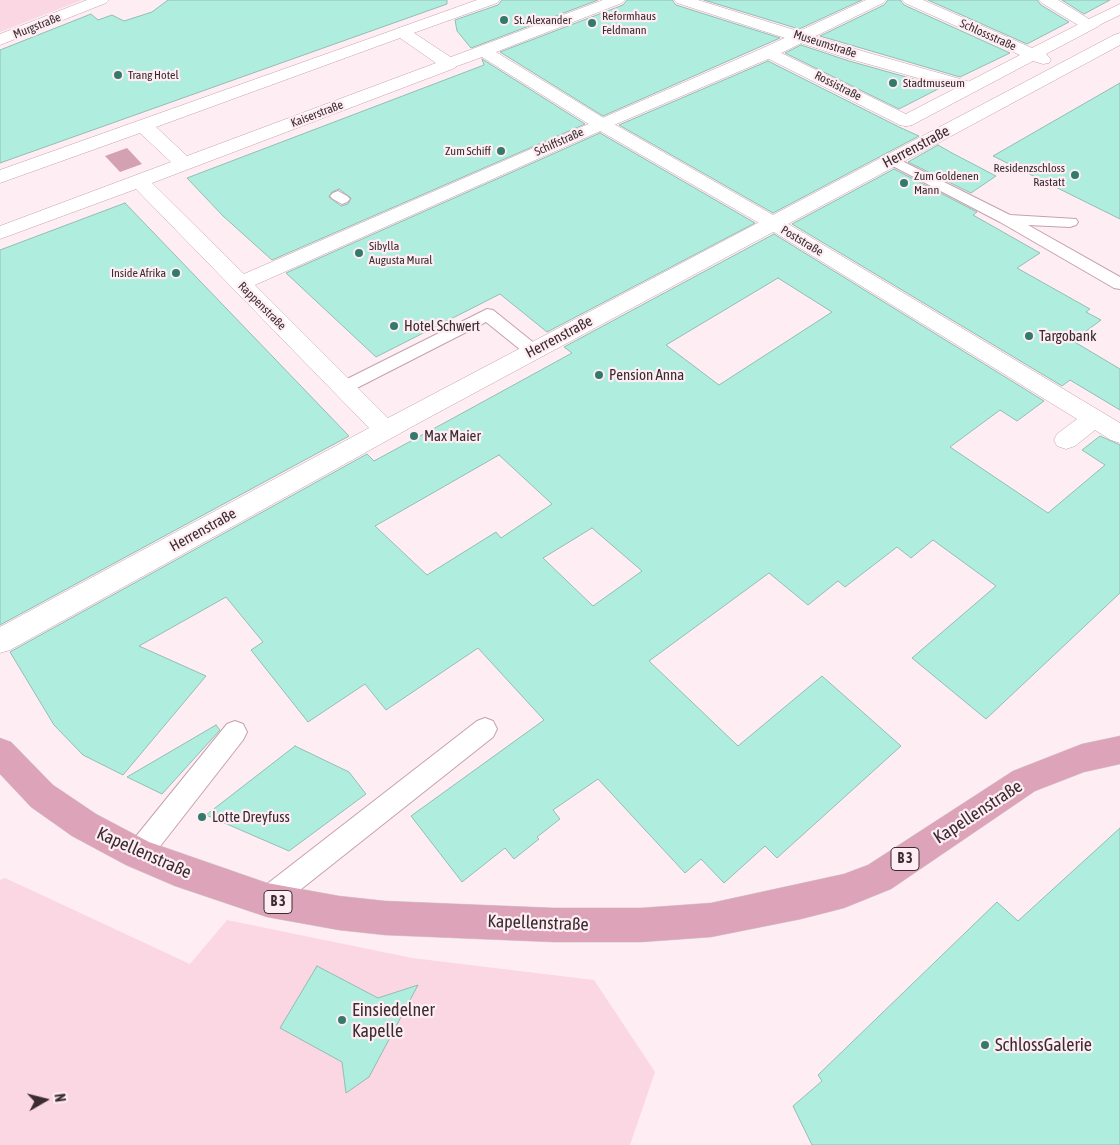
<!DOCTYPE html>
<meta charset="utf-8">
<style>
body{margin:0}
#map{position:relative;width:1120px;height:1145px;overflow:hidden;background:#feeef3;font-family:"Asap Condensed",sans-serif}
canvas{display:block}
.north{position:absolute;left:20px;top:1075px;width:50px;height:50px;-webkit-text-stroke:4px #feeef3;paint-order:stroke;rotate:82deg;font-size:14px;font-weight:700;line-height:20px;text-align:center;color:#3b2c31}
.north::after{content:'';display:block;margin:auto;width:18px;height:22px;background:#3b2c31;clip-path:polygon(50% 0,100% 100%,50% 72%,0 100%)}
</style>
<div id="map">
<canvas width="1120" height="1145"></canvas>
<div class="north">N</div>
</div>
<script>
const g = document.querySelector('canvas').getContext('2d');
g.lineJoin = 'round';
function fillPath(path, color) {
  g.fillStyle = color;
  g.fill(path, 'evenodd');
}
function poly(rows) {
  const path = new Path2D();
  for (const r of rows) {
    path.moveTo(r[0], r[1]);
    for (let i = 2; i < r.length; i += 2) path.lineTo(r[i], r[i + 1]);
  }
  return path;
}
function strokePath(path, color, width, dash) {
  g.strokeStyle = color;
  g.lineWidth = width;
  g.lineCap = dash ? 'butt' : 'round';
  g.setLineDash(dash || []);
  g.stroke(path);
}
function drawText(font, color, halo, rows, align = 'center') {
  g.font = font + ' "Asap Condensed",sans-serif';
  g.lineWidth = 4.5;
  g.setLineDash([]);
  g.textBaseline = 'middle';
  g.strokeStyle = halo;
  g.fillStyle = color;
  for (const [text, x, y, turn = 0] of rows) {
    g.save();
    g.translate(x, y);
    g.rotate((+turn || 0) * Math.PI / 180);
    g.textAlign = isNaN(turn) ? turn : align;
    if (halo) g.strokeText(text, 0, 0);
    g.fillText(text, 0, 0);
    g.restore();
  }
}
fillPath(poly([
 [0,0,82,0,0,32],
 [5,878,190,964,227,920,412,958,594,980,655,1072,630,1145,0,1145,0,880]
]), '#fbd6e3');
fillPath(poly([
 [127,148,142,164,120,172,105,156]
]), '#d4a1b3');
const building = poly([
 [168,0,447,0,447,4,0,163,0,50,91,14,98,20,112,15,124,21,152,12,168,0],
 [502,0,598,0,471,48,457,31,455,20,498,5,502,0],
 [627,0,672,0,676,5,780,38,603,116,500,52,623,5,627,0],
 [704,0,862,0,799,29,704,0],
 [888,0,900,0,904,5,1010,53,960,77,820,36,884,5,888,0],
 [928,0,1037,0,1041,5,1069,22,1027,44,928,0],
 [1062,0,1110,0,1084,14,1062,0],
 [801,45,849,61,942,87,899,109,785,53,801,45],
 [482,59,585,124,272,260,223,216,187,178,484,65,482,59],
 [339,189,351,198,348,204,341,206,329,197,332,192,339,189],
 [768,61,899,127,919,136,773,213,619,125,768,61],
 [1120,83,1120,219,993,156,1033,133,1120,83],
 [600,133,755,223,547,332,500,294,376,357,286,273,600,133],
 [938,145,952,153,996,176,971,193,908,162,938,145],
 [894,169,977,212,973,215,1040,253,1017,268,1090,309,1086,312,1101,320,1073,341,1120,369,1120,410,1070,380,1062,386,792,224,894,169],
 [125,203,349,436,0,625,0,250,125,203],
 [774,234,1044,401,1017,421,1000,410,950,447,1048,513,1105,465,1082,450,1100,436,1120,445,1120,593,986,719,912,658,996,586,933,540,911,558,897,547,845,587,838,581,808,605,769,573,649,661,738,746,822,676,901,746,777,858,765,846,724,883,701,859,685,873,598,779,553,810,560,819,537,837,539,839,514,859,505,848,462,882,411,816,544,720,478,648,386,710,365,684,308,722,251,650,263,642,226,597,139,646,206,676,123,775,83,755,54,725,10,652,367,454,374,461,457,416,572,353,564,347,774,234],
 [778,278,832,312,719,385,666,345,778,278],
 [499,455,552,504,501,538,496,532,427,575,375,526,499,455],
 [592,528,642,571,593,606,543,558,592,528],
 [216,725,220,730,162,794,127,777,216,725],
 [295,746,349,772,366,794,289,851,206,815,295,746],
 [1120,828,1120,1145,812,1145,793,1106,822,1081,818,1075,997,902,1018,921,1120,828],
 [317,966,378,998,418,985,369,1077,346,1093,342,1062,280,1028,317,966]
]);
fillPath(building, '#afeddf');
strokePath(building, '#93bdb3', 1);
const service = poly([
 [892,156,1010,215,1076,219,1078,222,1076,225,1070,227,1028,225,1120,277,1120,289,1114,288,1000,222,887,163,885,160,887,157,892,156],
 [338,191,347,196,350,199,347,202,342,204,333,199,330,196,333,193,338,191],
 [487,309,493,310,539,347,542,351,539,355,533,357,527,355,486,322,349,392,343,394,337,392,334,388,337,384,487,309],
 [485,718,493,721,497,729,493,737,276,909,267,913,258,909,254,900,258,891,477,721,485,718],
 [235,721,243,724,247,732,243,740,147,863,138,867,129,863,125,854,129,845,227,724,235,721]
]);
const pedestrian = poly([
 [477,0,500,0,497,3,408,35,402,37,396,35,394,32,396,29,477,0],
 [603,0,625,0,622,3,496,52,607,120,780,219,1120,423,1120,443,1111,440,1095,430,1075,446,1066,449,1057,446,1054,440,1057,434,1077,419,766,227,595,128,482,57,449,69,443,68,441,64,443,60,603,0],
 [674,0,698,0,862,51,974,83,977,87,974,91,968,92,850,59,677,3,674,0],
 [1039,0,1058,0,1089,19,1120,4,1120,15,1089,30,1083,28,1042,3,1039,0],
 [769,47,912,117,915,121,912,125,906,126,900,125,763,56,761,52,763,48,769,47]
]);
const minor = poly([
 [87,0,109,0,106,3,0,45,0,34,87,0],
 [866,0,886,0,883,3,775,56,607,128,255,285,388,418,1114,35,1120,33,1120,45,415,425,10,650,0,653,0,627,369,428,136,189,0,239,0,226,171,162,140,133,0,183,0,170,402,27,408,29,455,60,457,64,455,68,152,183,244,274,763,48,866,0],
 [400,38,436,63,187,156,156,127,400,38],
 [902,0,923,0,1032,48,1087,20,1093,18,1099,20,1101,23,1099,26,1046,54,1051,59,1049,63,1043,64,1033,61,912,125,906,126,900,125,897,121,900,117,1020,55,905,3,902,0]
]);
const primary = poly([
 [1120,736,1120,764,1084,772,1035,791,891,889,844,908,801,919,711,937,641,942,554,942,385,935,339,930,267,917,175,886,126,865,72,836,31,807,0,774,0,738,11,742,53,785,96,814,149,842,267,883,339,896,385,901,554,908,641,908,711,903,844,874,868,865,1013,771,1082,744,1120,736]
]);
strokePath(service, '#c6a1ad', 2);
strokePath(pedestrian, '#c6a1ad', 1);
strokePath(minor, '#c6a1ad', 1);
strokePath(primary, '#d4d1d2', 1);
fillPath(service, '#fff');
fillPath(pedestrian, '#fff');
fillPath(minor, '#fff');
fillPath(primary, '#dca3b9');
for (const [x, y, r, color] of [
 [504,20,5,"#35796c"],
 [592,23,5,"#35796c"],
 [118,75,5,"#35796c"],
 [893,83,5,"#35796c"],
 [501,151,5,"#35796c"],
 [1075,175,5,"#35796c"],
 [904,183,5,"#35796c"],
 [359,253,5,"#35796c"],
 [176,273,5,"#35796c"],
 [394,326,5,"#35796c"],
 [1029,336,5,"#35796c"],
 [599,375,5,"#35796c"],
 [414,436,5,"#35796c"],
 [202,817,5,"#35796c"],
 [342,1020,5,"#35796c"],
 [985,1045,5,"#35796c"]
]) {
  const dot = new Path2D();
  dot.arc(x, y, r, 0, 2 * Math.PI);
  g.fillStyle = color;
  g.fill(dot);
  strokePath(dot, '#feeef3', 2);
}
drawText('12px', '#3b2c31', '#feeef3', [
 ["Reformhaus",602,16],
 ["Feldmann",602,30],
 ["St. Alexander",514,20],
 ["Trang Hotel",128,75],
 ["Stadtmuseum",903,83],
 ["Zum Schiff",491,151,"right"],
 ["Residenzschloss",1065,168,"right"],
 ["Rastatt",1065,182,"right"],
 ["Zum Goldenen",914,176],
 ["Mann",914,190],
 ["Sibylla",369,246],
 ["Augusta Mural",369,260],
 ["Inside Afrika",166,273,"right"]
], 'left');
drawText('12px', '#3b2c31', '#feeef3', [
 ["Murgstraße",37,26,-22],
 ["Schlossstraße",988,35,24],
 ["Museumstraße",825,44,18],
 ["Rossistraße",838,86,27],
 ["Kaiserstraße",317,114,-21],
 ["Schiffstraße",559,142,-24],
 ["Poststraße",802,241,31],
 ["Rappenstraße",262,306,45]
]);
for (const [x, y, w] of [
 [905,859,28],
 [278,902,28]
]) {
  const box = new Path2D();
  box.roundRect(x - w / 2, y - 11.5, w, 23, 4);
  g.fillStyle = '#feeef3';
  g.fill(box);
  strokePath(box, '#3b2c31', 1);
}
drawText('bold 14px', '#3b2c31', null, [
 ["B 3",905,859],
 ["B 3",278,902]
]);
drawText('15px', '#3b2c31', '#feeef3', [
 ["Herrenstraße",916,147,-28],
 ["Herrenstraße",559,337,-28],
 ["Herrenstraße",203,530,-29]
]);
drawText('15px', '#3b2c31', '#feeef3', [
 ["Hotel Schwert",404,326],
 ["Targobank",1039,336],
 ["Pension Anna",609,375],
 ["Max Maier",424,436],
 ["Lotte Dreyfuss",212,817]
], 'left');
drawText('18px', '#3b2c31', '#feeef3', [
 ["Kapellenstraße",978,812,-33],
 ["Kapellenstraße",144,853,24],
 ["Kapellenstraße",538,923,2]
]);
drawText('18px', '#3b2c31', '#feeef3', [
 ["Einsiedelner",352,1010],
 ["Kapelle",352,1031],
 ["SchlossGalerie",995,1045]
], 'left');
</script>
